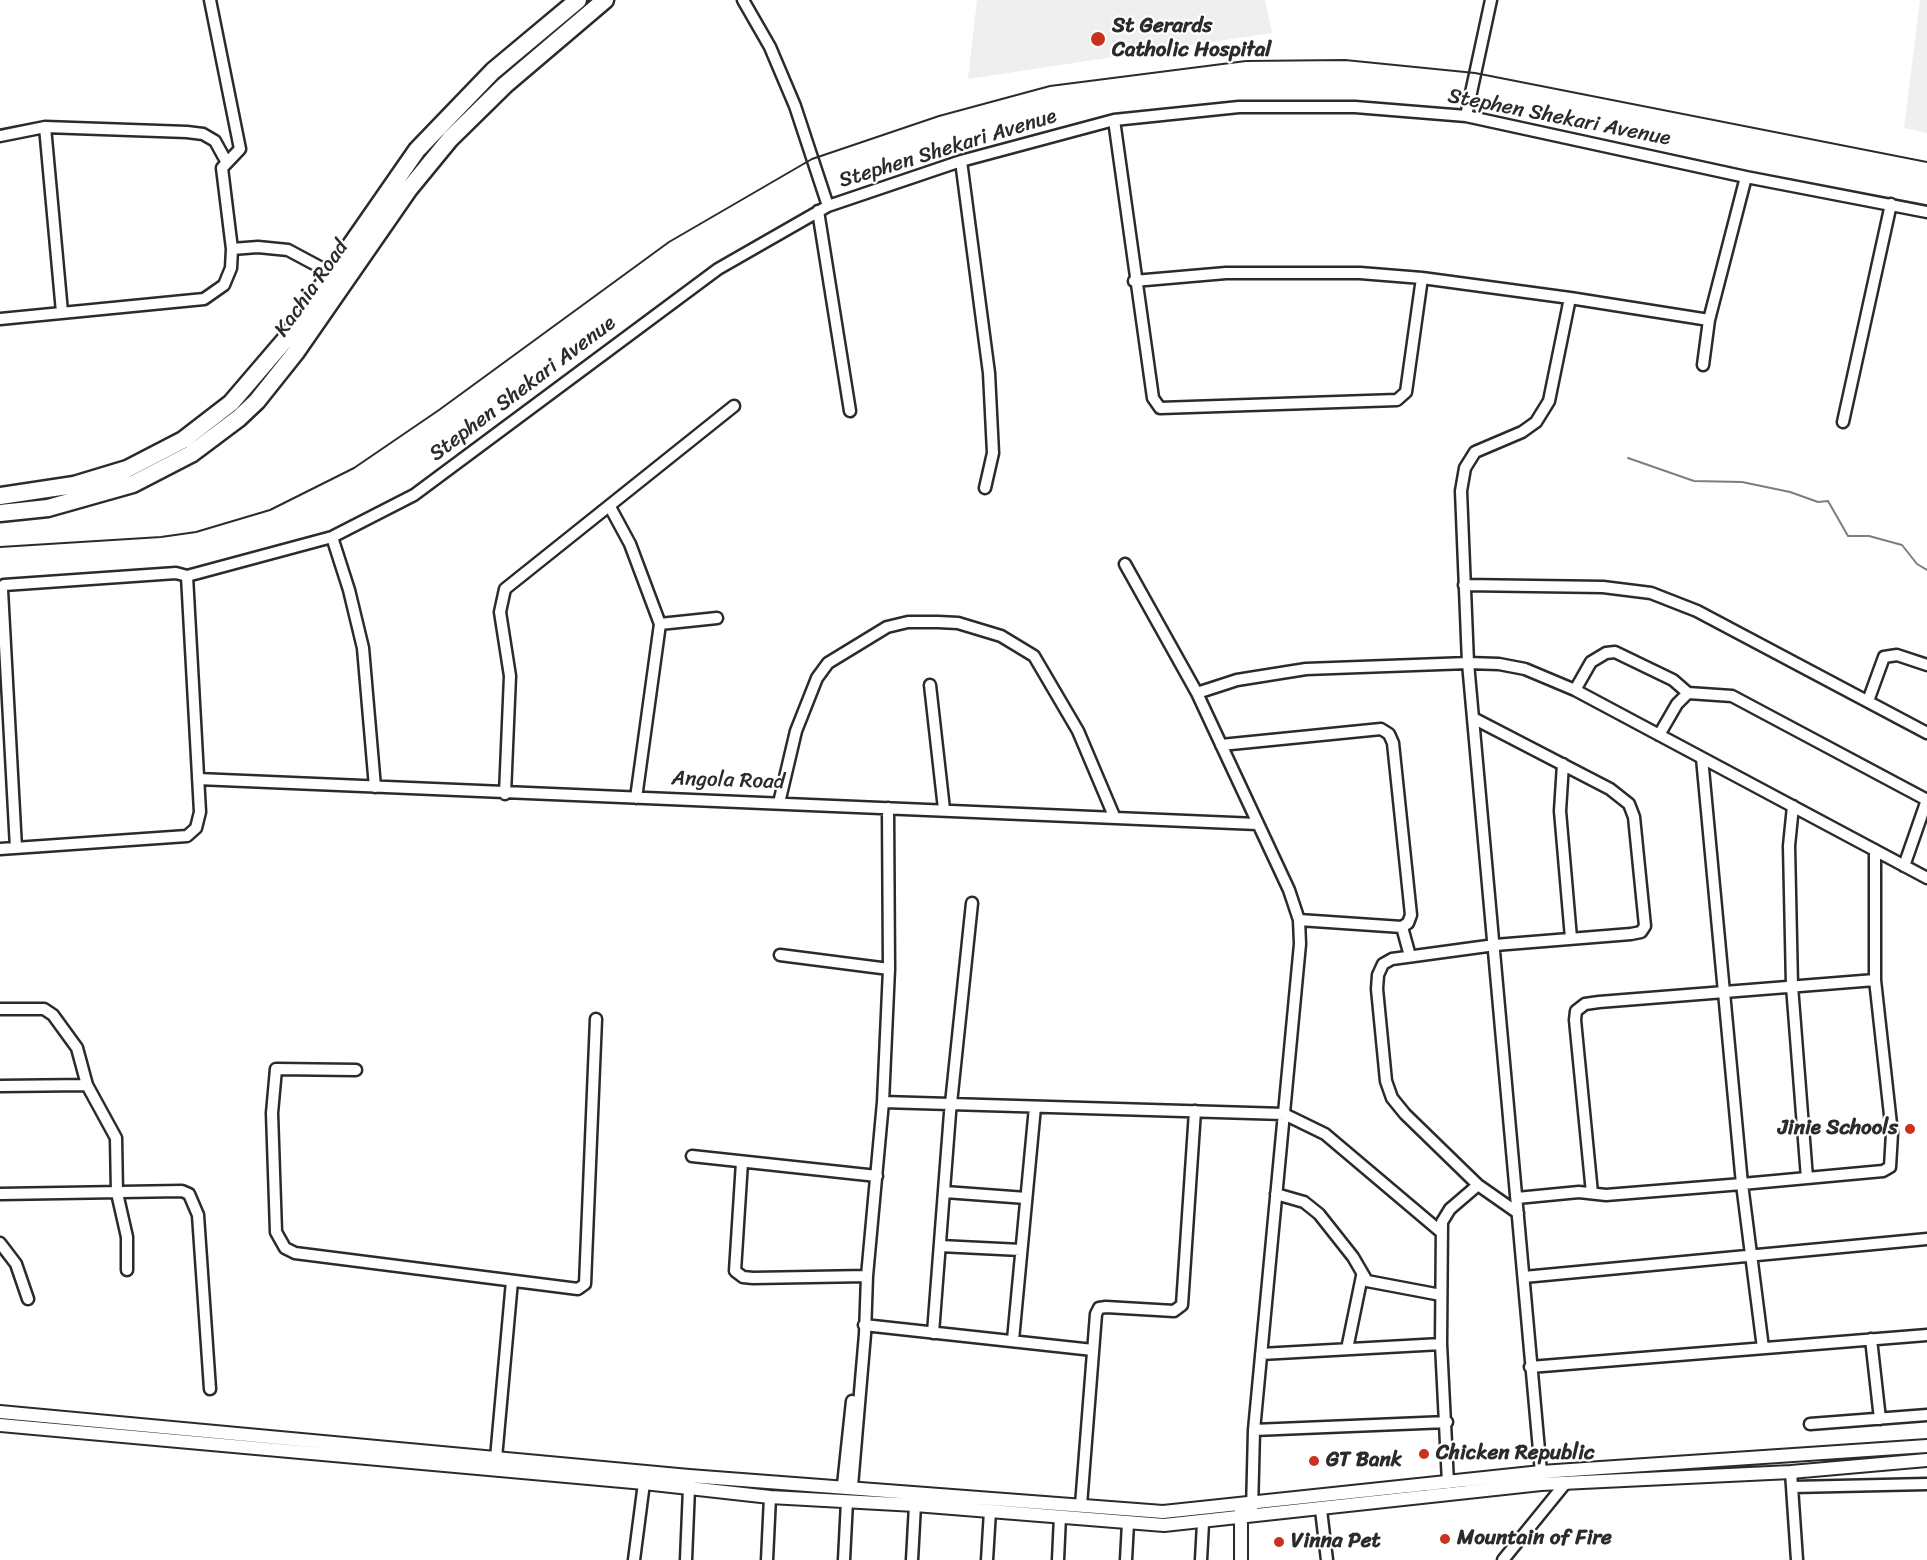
<!DOCTYPE html>
<style>
body{margin:0}
canvas{display:block;background:#fff}
</style>
<canvas width="1927" height="1560"></canvas>
<script>
const g = document.querySelector('canvas').getContext('2d');
g.lineJoin = 'round';
function fillPath(path, color) {
  g.fillStyle = color;
  g.fill(path, 'evenodd');
}
function poly(rows) {
  const path = new Path2D();
  for (const r of rows) {
    path.moveTo(r[0], r[1]);
    for (let i = 2; i < r.length; i += 2) path.lineTo(r[i], r[i + 1]);
  }
  return path;
}
function strokePath(path, color, width, dash) {
  g.strokeStyle = color;
  g.lineWidth = width;
  g.lineCap = dash ? 'butt' : 'round';
  g.setLineDash(dash || []);
  g.stroke(path);
}
function drawText(font, color, halo, rows, align = 'center') {
  g.font = font + ' Sriracha,sans-serif';
  g.lineWidth = 4.5;
  g.setLineDash([]);
  g.textBaseline = 'middle';
  g.strokeStyle = halo;
  g.fillStyle = color;
  for (const [text, x, y, turn = 0] of rows) {
    g.save();
    g.translate(x, y);
    g.rotate((+turn || 0) * Math.PI / 180);
    g.textAlign = isNaN(turn) ? turn : align;
    if (halo) g.strokeText(text, 0, 0);
    g.fillText(text, 0, 0);
    g.restore();
  }
}
fillPath(poly([
 [977,0,1265,0,1272,33,968,79],
 [1920,0,1927,0,1927,133,1904,128]
]), '#efefef');
strokePath(poly([
 [1628,458,1694,481,1742,482,1790,492,1818,502,1828,501,1848,536,1869,536,1902,545,1917,564,1927,570]
]), '#7e7e7e', 2);
const minor = poly([
 [743,0,770,47,795,106,828,206],
 [1466,116,1491,0],
 [1114,120,1153,398,1160,408,1397,400,1406,392,1422,278],
 [45,127,62,312],
 [0,136,45,127,187,132,203,134,215,141,226,161],
 [961,161,989,373,993,453,985,488],
 [818,211,850,411],
 [232,249,258,247,288,250,331,273],
 [1134,281,1226,273,1360,273,1422,278,1570,298,1709,320],
 [0,319,204,299,224,285,231,268,232,249,222,168,240,149,210,0],
 [1703,365,1709,320,1746,177],
 [1843,422,1891,204],
 [610,507,630,544,660,624,636,798],
 [332,537,349,590,363,648,375,787],
 [1125,564,1197,693,1289,890,1299,920,1300,944,1254,1430,1252,1511],
 [1464,585,1603,587,1651,593,1697,611,1927,733],
 [660,624,717,618],
 [930,685,944,809],
 [1575,690,1591,662,1606,653,1615,652,1673,680,1688,693,1732,696,1927,800],
 [1197,693,1237,680,1306,669,1468,663,1499,664,1525,669,1575,690,1927,878],
 [1868,701,1884,657,1897,655,1927,665],
 [1473,718,1610,789,1629,804,1634,817,1645,926,1641,932,1631,934,1495,945,1392,959,1383,964,1378,975,1377,989,1386,1081,1392,1098,1405,1114,1478,1185,1518,1213],
 [1659,735,1677,704,1688,693],
 [1221,745,1381,729,1389,734,1393,743,1411,915,1408,923,1402,927,1299,920],
 [1702,758,1742,1184,1763,1348],
 [1563,764,1560,811,1571,938],
 [198,779,1257,824],
 [505,794,510,676,500,612,505,589,734,406],
 [779,803,796,731,817,678,828,663,887,627,908,622,938,622,958,623,1001,636,1034,656,1078,731,1114,816],
 [1793,806,1789,846,1792,986,1807,1178],
 [16,848,2,590,4,585,176,573,187,576,332,537,414,495,718,269,828,206,961,161,1114,120,1239,107,1355,107,1466,116,1746,177,1927,212],
 [0,849,187,836,196,828,200,812,187,576],
 [1904,866,1927,800],
 [1402,927,1410,956],
 [780,955,889,969],
 [0,1009,44,1009,53,1015,77,1048,87,1085,116,1138,117,1193,127,1237,127,1270],
 [356,1070,276,1069,272,1113,276,1232,285,1248,295,1253,578,1289,585,1284,596,1019],
 [0,1086,87,1085],
 [883,1102,1284,1114,1325,1134,1441,1232],
 [692,1156,877,1176],
 [742,1162,735,1271,743,1277,753,1278,867,1276],
 [945,1192,1026,1198],
 [1592,1193,1575,1020,1576,1011,1585,1004,1599,1002,1875,980],
 [0,1194,182,1191,189,1194,198,1215,210,1389],
 [1276,1194,1304,1202,1319,1214,1353,1257,1367,1281,1441,1295],
 [1517,1198,1579,1192,1606,1195,1742,1184,1883,1171,1890,1167,1892,1133,1875,980,1875,850],
 [0,1243,16,1264,28,1299],
 [940,1246,1021,1250],
 [1524,1277,1927,1239],
 [864,1325,1093,1350],
 [933,1333,950,1113,972,903],
 [1871,1339,1880,1419],
 [1013,1340,1035,1107],
 [1347,1349,1362,1276],
 [1261,1354,1441,1344],
 [1530,1367,1927,1335],
 [1810,1424,1927,1415],
 [1254,1430,1447,1422],
 [496,1458,512,1281],
 [1541,1472,1468,663,1461,491,1465,468,1475,452,1522,432,1536,422,1549,401,1570,298],
 [1791,1472,1797,1560],
 [1448,1483,1441,1344,1442,1222,1450,1209,1478,1185],
 [843,1485,852,1401],
 [852,1486,865,1334,867,1276,883,1102,889,969,888,808],
 [1793,1487,1927,1484],
 [1081,1505,1096,1314,1099,1308,1106,1307,1174,1311,1182,1305,1195,1111],
 [1321,1510,1327,1560],
 [634,1560,644,1483],
 [686,1560,689,1488],
 [767,1560,770,1497],
 [844,1560,847,1501],
 [912,1560,915,1505],
 [987,1560,990,1511],
 [1058,1560,1060,1516],
 [1126,1560,1128,1523],
 [1201,1560,1203,1523],
 [1503,1560,1564,1485]
]);
const tertiary = poly([
 [0,1412,689,1476,1163,1512,1541,1472,1927,1446],
 [0,1425,644,1483,770,1497,915,1505,1164,1525,1541,1484,1791,1472,1927,1460],
 [1241,1510,1241,1560]
]);
const primary = poly([
 [0,496,74,485,127,469,183,440,231,403,285,340,417,150,493,71,578,0],
 [0,513,48,508,133,484,191,454,239,418,257,401,296,352,409,189,450,139,505,85,605,0]
]);
strokePath(minor, '#2b2b2b', 15);
strokePath(tertiary, '#2b2b2b', 16);
strokePath(primary, '#2b2b2b', 21);
strokePath(minor, '#fff', 10);
strokePath(tertiary, '#fff', 12);
strokePath(primary, '#fff', 16);
strokePath(poly([
 [0,547,161,537,196,532,270,510,354,468,439,410,669,242,812,159,939,116,1050,86,1246,61,1345,60,1475,73,1927,162]
]), '#2b2b2b', 2);
for (const [x, y, r, color] of [
 [1098,39,8,"#c8321e"],
 [1910,1129,6,"#c8321e"],
 [1424,1454,6,"#c8321e"],
 [1314,1461,6,"#c8321e"],
 [1445,1539,6,"#c8321e"],
 [1279,1542,6,"#c8321e"]
]) {
  const dot = new Path2D();
  dot.arc(x, y, r, 0, 2 * Math.PI);
  g.fillStyle = color;
  g.fill(dot);
  strokePath(dot, '#fff', 2);
}
drawText('bold 21px', '#2b2b2b', '#fff', [
 ["St Gerards",1112,27],
 ["Catholic Hospital",1112,51],
 ["Jinie Schools",1898,1129,"right"],
 ["Chicken Republic",1436,1454],
 ["GT Bank",1326,1461],
 ["Mountain of Fire",1457,1539],
 ["Vinna Pet",1291,1542]
], 'left');
drawText('21px', '#2b2b2b', '#fff', [
 ["Stephen Shekari Avenue",1559,118,11],
 ["Stephen Shekari Avenue",948,149,-17],
 ["Kachia Road",312,289,-55],
 ["Stephen Shekari Avenue",523,389,-37],
 ["Angola Road",728,781,2]
]);
</script>
